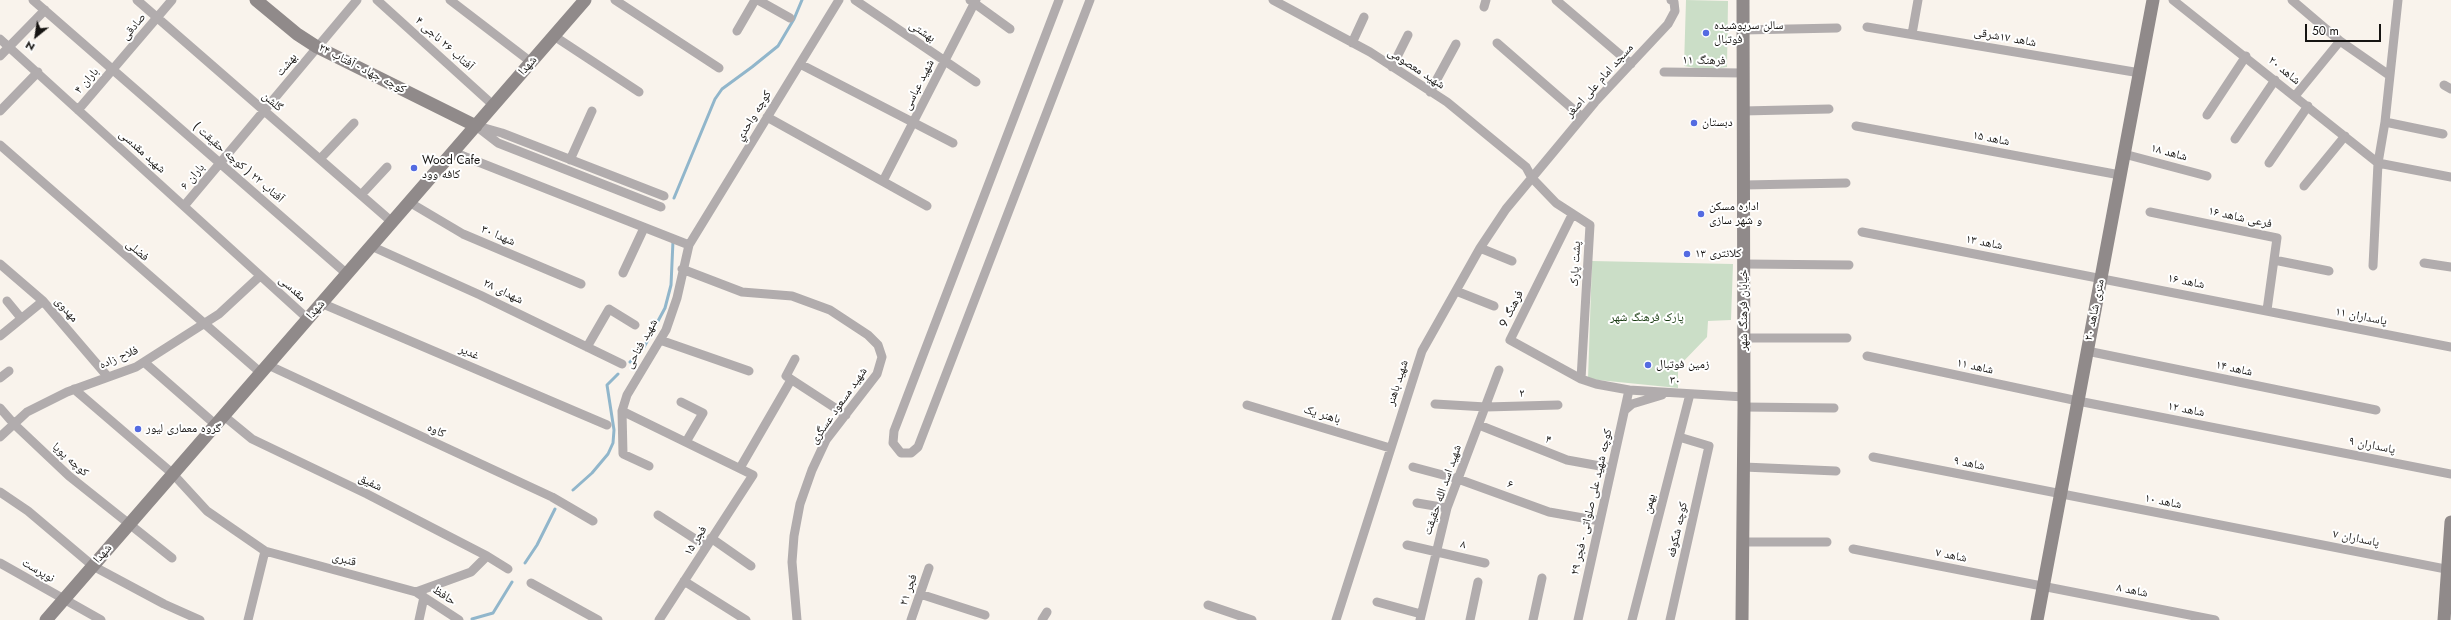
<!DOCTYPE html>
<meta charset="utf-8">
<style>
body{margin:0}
#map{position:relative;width:2451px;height:620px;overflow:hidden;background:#f9f3ec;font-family:Jost,sans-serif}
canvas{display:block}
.north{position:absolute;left:16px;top:16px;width:40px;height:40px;-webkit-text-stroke:3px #fff;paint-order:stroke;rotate:210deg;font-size:11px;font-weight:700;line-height:16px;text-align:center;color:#161412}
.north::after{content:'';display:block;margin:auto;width:14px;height:18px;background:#161412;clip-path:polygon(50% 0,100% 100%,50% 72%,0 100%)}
.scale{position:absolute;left:2305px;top:24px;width:76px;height:18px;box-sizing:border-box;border:2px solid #161412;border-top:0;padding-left:5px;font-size:12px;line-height:14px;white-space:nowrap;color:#161412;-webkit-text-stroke:3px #fff;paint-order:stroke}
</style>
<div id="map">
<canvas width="2451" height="620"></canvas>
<div class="north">N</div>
<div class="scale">50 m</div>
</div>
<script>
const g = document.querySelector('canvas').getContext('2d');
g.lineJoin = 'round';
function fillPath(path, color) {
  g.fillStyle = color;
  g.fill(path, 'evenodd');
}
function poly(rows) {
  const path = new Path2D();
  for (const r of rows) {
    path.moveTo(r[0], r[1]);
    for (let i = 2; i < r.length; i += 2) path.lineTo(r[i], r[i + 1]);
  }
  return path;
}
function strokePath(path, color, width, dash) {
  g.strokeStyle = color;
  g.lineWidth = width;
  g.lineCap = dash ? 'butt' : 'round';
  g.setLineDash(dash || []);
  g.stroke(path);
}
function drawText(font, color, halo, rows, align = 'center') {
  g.font = font + ' Jost,"Noto Naskh Arabic",sans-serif';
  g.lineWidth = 4;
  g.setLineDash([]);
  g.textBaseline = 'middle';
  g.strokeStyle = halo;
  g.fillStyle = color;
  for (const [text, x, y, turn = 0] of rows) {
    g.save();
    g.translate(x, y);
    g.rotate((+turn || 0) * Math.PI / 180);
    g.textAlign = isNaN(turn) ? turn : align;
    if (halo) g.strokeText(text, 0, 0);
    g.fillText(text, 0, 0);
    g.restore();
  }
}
fillPath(poly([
 [1686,0,1728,1,1727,67,1706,70,1684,66],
 [1592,261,1733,264,1731,320,1708,321,1707,337,1678,367,1678,388,1588,379]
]), '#cbdec7');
strokePath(poly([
 [674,198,715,99,722,89,752,67,778,46,794,19,802,0],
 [630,362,643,349,665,308,671,285,673,241],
 [573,490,592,473,608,454,613,443,614,430,607,385,618,374],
 [525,563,537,545,555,509],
 [472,619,493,613,512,582]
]), '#91b6cb', 3);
strokePath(poly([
 [33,0,347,274],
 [137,0,392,222],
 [377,0,493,105],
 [450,0,531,62],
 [615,0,719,68],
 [758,0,790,18],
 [855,0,976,82],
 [970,0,1010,29],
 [1059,0,894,431,893,443,901,453,911,453,918,447,1090,0],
 [1273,0,1370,52,1447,102,1526,167,1532,178,1556,203,1590,225,1581,379],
 [1556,0,1631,64],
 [2173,0,2378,163,2451,177],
 [2292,0,2340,41,2389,75],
 [1484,7,1486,0],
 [1867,27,2140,73],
 [1743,30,1837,28],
 [737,31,755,0],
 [1912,34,1918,0],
 [554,36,639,92],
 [0,39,308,319],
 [1352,43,1364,17],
 [1497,43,1582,117],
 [0,56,45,10],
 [800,64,953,143],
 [1392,67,1408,35],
 [1664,72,1743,73],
 [2444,85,2451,89],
 [1430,92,1456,44],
 [2295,96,2340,41],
 [78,110,172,0],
 [0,111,38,72],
 [1743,111,1829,109],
 [2207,115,2246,56],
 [767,117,927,206],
 [2385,122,2443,134],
 [476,126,498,143,661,207],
 [1856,126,2120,175],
 [481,127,502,133,664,196],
 [2235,139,2275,80],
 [0,145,261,373],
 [453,152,689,245],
 [2124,154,2207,176],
 [320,159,354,123],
 [570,160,592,111],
 [2269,163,2308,106],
 [883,181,976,0],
 [1744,185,1846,183],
 [2304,186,2345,136],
 [361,195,387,167],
 [409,202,463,234,581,284],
 [184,206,357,0],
 [2150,212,2277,238,2267,310],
 [1572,215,1510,340,1581,379,1596,384,1629,390,1744,397],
 [1862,232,2451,347],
 [371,246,480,295,622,364],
 [1480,248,1512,261],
 [2274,260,2329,271],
 [2424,263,2451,267],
 [0,264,43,301,108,377],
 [1744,264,1849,265],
 [2373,266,2378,163,2385,122,2398,0],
 [682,269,742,292,792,296,830,310,868,335,878,345,882,357,877,374,826,440,812,470,800,504,794,536,792,562,797,620],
 [623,273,644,228],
 [1456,291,1494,306],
 [7,301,21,318],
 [321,303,607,425],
 [0,336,43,301],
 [1744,338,1847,338],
 [660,340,749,371],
 [587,347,609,309,635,325],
 [2087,351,2376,410],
 [1867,356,2078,401,2451,474],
 [795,359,786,376,846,415],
 [144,362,216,425],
 [268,365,552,497,593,521],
 [0,378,9,371],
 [74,389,173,474,207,511,265,551,416,592,459,620],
 [681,402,703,413,686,442],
 [1435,404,1486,407,1558,405],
 [1247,405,1390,448],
 [1744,407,1834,408],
 [0,408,14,424,69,476,172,558],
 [1625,410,1632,404,1662,395],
 [622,411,753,475,659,620],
 [224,416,252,439,367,494,487,556,508,569],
 [1479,425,1567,460,1611,468],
 [0,437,27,412,67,392,136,367,219,314,260,276],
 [1873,457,2451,570],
 [649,466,623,454,622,411,627,395,666,330,677,298,689,245,839,0],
 [1413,467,1458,479,1549,512,1600,521],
 [1744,467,1836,471],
 [740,468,791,380],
 [0,492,28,511,93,566,164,604,200,620],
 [1417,503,1447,508],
 [658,515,706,546],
 [711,538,751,566],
 [1743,542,1827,542],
 [1407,545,1485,563],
 [1853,549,2215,620],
 [0,563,101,620],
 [684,581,746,620],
 [531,583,598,620],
 [416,592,471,572,487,556],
 [920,594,985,615],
 [1377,602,1421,614],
 [1208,605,1252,620],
 [248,620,265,551],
 [419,620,424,597],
 [911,620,929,568],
 [1042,620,1047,612],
 [1336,620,1422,351,1480,248,1506,209,1595,102,1668,24,1675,11,1674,2,1671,0],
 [1420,620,1447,508,1499,370],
 [1470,620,1478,582],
 [1533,620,1542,578],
 [1578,620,1629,390],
 [1632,620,1690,394],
 [1670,620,1709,446,1679,437]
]), '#b1acad', 9);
strokePath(poly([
 [256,0,297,34,317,47,476,126],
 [46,620,585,0],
 [1742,620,1744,407,1743,0],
 [2037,620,2153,0],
 [2444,620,2451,522]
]), '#908a8a', 13);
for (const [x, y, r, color] of [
 [1706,33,4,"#546be1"],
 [1694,123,4,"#546be1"],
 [414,168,4,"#546be1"],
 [1701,214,4,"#546be1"],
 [1687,254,4,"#546be1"],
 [1648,365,4,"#546be1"],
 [138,429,4,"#546be1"]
]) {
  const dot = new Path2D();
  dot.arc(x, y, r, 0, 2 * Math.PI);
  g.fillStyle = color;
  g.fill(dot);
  strokePath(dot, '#fff', 1.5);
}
drawText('12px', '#161412', '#fff', [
 ["سالن سرپوشیده",1714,26],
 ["فوتبال",1714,40],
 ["دبستان",1702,123],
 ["Wood Cafe",422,161],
 ["کافه وود",422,175],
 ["اداره مسکن",1709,207],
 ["و شهر سازی",1709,221],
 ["کلانتری ۱۳",1695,254],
 ["زمین فوتبال",1656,365],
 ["گروه معماری لیور",146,429]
], 'left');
drawText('12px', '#161412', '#fff', [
 ["صادقی",134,27,-50],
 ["بهشتی",922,32,34],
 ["شاهد ۱۷شرقی",2005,38,10],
 ["آفتاب ۲۶ ناجی ۴",444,44,42],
 ["فرهنگ ۱۱",1704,61,1],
 ["بهشت",287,65,-50],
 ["شهدا",528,66,-49],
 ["کوچه جهاد - آفتاب ۲۴",362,69,27],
 ["شهید معصومی",1416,69,33],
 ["شاهد ۲۰",2284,71,39],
 ["باران ۴",87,81,-49],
 ["مسجد امام علی اصغر",1600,81,-48],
 ["شهید عباسی",919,85,-63],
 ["گلشن",272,102,41],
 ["كوچه واحدي",754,116,-58],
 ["شاهد ۱۵",1991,139,11],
 ["شهید مقدسی",142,152,42],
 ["شاهد ۱۸",2169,153,15],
 ["آفتاب ۲۲ ( کوچه حقیقت )",238,163,41],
 ["باران ۶",193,177,-50],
 ["فرعی شاهد ۱۶",2240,218,12],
 ["شهدا ۳۰",498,236,23],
 ["شاهد ۱۳",1984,243,11],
 ["فضلی",137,251,41],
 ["پشت پارک",1576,264,-87],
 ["شاهد ۱۶",2186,282,11],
 ["مقدسی",292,289,42],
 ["شهدای ۲۸",503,292,26],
 ["فرهنگ 9",1512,309,-64],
 ["مهدوی",66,310,49],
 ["شهدا",316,310,-49],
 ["خیابان فرهنگ شهر",1744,310,-90],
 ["۲۰ متری شاهد",2095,310,-79],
 ["پاسداران ۱۱",2361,317,11],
 ["شهید فتاحی",642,344,-61],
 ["غدیر",469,353,23],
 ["فلاح زاده",119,358,-23],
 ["شاهد ۱۱",1975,367,12],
 ["شاهد ۱۴",2234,369,12],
 ["۳۰",1675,381,3],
 ["شهید باهنر",1398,383,-72],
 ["۲",1522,394,-1],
 ["شهید مسعود عسگری",839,406,-55],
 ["شاهد ۱۲",2186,410,11],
 ["باهنر یک",1322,415,17],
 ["کاوه",436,431,25],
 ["۴",1548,440,22],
 ["پاسداران ۹",2372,446,11],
 ["کوچه پویا",70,460,42],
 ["شاهد ۹",1969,464,11],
 ["شفیق",370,483,26],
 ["۶",1510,485,20],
 ["شهید اسد الله حقیقت",1443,490,-71],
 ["کوچه شهید علی صلواتی - فجر ۲۹",1592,502,-77],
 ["شاهد ۱۰",2163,502,11],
 ["بهمن",1650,504,-76],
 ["کوچه شکوفه",1678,530,-77],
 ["پاسداران ۷",2356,539,11],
 ["فجر ۱۵",696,541,-58],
 ["۸",1463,545,14],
 ["شهدا",103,554,-49],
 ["شاهد ۷",1951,556,11],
 ["قنبری",344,560,15],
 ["نوپرست",38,571,30],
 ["فجر ۲۱",909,590,-71],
 ["شاهد ۸",2132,591,11],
 ["حافظ",444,596,33]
]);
drawText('12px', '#193c12', '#fff', [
 ["پارک فرهنگ شهر",1647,318]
]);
</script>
